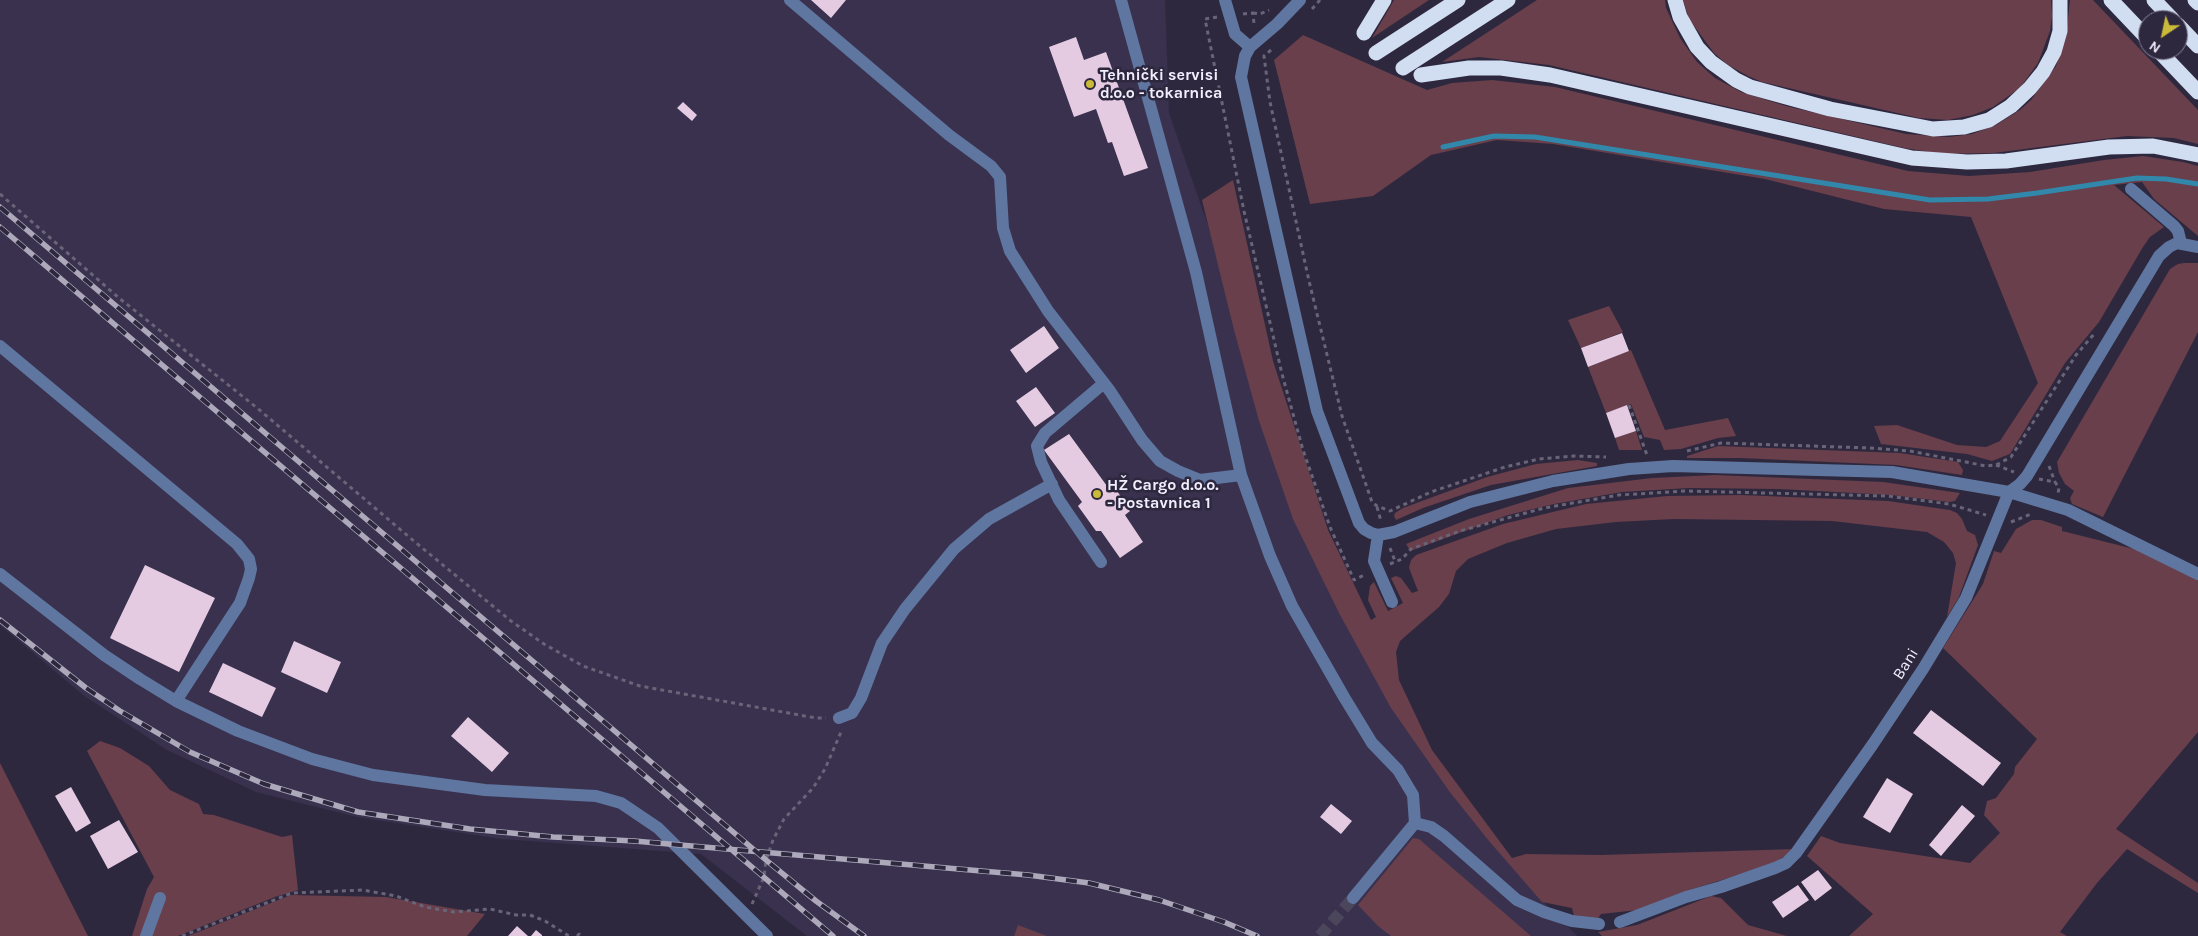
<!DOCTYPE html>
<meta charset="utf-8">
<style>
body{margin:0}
#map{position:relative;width:2198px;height:936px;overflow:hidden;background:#2e283f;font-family:Karla,sans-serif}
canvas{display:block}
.north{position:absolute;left:2138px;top:10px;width:50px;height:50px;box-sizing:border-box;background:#2e283f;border:1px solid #7c778b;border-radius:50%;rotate:214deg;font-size:14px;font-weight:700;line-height:20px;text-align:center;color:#f1eefd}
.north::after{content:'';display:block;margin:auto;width:18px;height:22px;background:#cbba39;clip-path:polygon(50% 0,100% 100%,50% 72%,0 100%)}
</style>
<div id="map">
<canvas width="2198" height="936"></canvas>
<div class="north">N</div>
</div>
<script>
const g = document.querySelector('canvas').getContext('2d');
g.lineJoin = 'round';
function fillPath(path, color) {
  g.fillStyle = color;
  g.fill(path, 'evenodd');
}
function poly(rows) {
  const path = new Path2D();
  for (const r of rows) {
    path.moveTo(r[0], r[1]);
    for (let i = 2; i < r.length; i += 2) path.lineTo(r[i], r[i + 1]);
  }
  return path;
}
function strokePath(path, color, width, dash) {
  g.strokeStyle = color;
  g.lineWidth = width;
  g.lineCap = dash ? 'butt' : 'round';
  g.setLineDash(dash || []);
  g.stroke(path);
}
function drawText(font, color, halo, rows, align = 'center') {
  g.font = font + ' Karla,sans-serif';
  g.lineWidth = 5;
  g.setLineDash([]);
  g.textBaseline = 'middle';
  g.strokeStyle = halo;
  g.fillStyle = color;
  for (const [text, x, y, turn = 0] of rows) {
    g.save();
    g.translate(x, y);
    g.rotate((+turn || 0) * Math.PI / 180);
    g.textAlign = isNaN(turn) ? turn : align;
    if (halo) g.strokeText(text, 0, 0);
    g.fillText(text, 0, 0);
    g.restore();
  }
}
fillPath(poly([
 [0,0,1165,0,1169,113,1334,590,1442,772,1536,894,1577,936,807,936,701,854,502,839,357,817,256,792,167,750,83,695,0,625]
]), '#39314e');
fillPath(poly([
 [1394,0,1429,0,1372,38],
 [1537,0,1665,0,1666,8,1680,38,1697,62,1715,78,1741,92,1786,106,1906,134,1949,137,1972,134,1996,125,2020,110,2031,100,2056,66,2066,37,2070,0,2093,0,2198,110,2198,144,2174,138,2127,136,1993,153,1942,154,1904,148,1549,65,1479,57,1442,62],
 [1683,0,2051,0,2052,16,2050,31,2038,63,2020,88,1993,107,1973,115,1948,120,1919,118,1762,82,1748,76,1728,65,1714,53,1689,19],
 [1303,35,1427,90,1452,83,1492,80,1555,87,1908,171,1969,176,2030,172,2104,160,2143,156,2183,162,2198,166,2198,236,2154,199,2142,182,2114,185,2164,227,2150,237,2143,247,2099,322,2065,363,2010,454,1992,461,1967,454,1881,444,1874,426,1897,425,1957,445,1986,447,2000,441,2038,383,1971,217,1884,209,1765,179,1553,144,1497,140,1431,155,1373,196,1310,204,1274,60],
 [1233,180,1273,361,1328,530,1371,620,1376,617,1368,600,1370,586,1374,582,1388,611,1403,603,1391,578,1396,576,1401,578,1412,593,1418,591,1409,568,1411,560,1416,555,1503,524,1586,504,1667,496,1741,495,1888,501,1950,510,1957,513,1962,519,1967,531,1975,535,1978,545,1959,597,1947,617,1956,563,1953,553,1944,542,1927,532,1832,521,1674,519,1616,522,1556,529,1507,543,1468,559,1456,571,1449,594,1439,607,1400,641,1396,652,1399,680,1432,750,1512,858,1526,854,1601,855,1796,849,1771,865,1689,890,1638,910,1601,914,1597,920,1574,916,1572,908,1542,902,1489,841,1449,791,1391,708,1339,613,1293,519,1259,421,1234,330,1202,200],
 [2184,263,2198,263,2198,332,2103,517,2072,504,2070,498,2074,491,2065,484,2059,473,2057,462,2170,269,2178,264],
 [1609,306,1623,332,1581,348,1568,320],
 [1631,350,1665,430,1728,418,1736,436,1718,438,1681,449,1664,450,1660,440,1644,437,1631,404,1606,413,1588,367],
 [1636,431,1642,450,1619,450,1615,438],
 [1718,446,1900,453,1958,462,1963,470,1962,475,1896,465,1740,458,1687,458,1687,456],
 [1578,460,1597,463,1597,466,1491,485,1423,508,1396,520,1394,516,1395,513,1403,508,1487,477,1536,464],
 [1715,475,1883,482,1960,493,1955,501,1949,502,1891,495,1779,489,1689,488,1622,492,1554,504,1508,515,1413,550,1409,549,1406,544,1469,519,1568,488,1652,478],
 [2032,520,2041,520,2062,527,2062,531,2142,551,2198,578,2198,732,2116,829,2198,883,2198,893,2127,849,2097,883,2060,932,2067,936,1849,936,1873,914,1807,856,1821,836,1840,843,1970,863,2000,833,1984,815,1987,801,1996,798,2014,774,2015,767,2037,739,1943,648,1983,584,1994,551,2001,553,2016,529],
 [100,741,120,748,149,766,170,790,199,804,203,814,214,815,282,837,292,835,298,890,275,897,178,936,132,936,147,889,154,877,87,751],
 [0,763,88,936,0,936],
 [1413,838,1419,839,1531,936,1391,936,1378,926,1358,905],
 [291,895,386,897,485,914,467,936,188,936],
 [1711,896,1721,898,1748,925,1787,936,1602,936,1598,932,1637,925],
 [1018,925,1047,936,1014,936]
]), '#683f4a');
strokePath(poly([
 [1443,147,1494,136,1535,137,1930,200,1988,199,2037,193,2137,178,2166,179,2198,184]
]), '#3288ab', 5);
fillPath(poly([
 [811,0,846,0,831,18],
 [1076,37,1084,60,1106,52,1148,168,1124,176,1112,142,1108,143,1096,109,1074,117,1049,47],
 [683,102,697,115,692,121,677,108],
 [1044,326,1059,348,1026,373,1010,350],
 [1622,333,1629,351,1588,367,1581,348],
 [1036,387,1055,413,1035,427,1016,401],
 [1627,405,1636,431,1615,438,1606,413],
 [1069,434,1107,486,1112,483,1130,511,1125,515,1143,542,1120,558,1101,531,1096,531,1078,506,1082,502,1044,450],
 [145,565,215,598,179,672,110,638],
 [294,641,341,662,327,693,281,672],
 [223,663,276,688,262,717,209,692],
 [1931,710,2001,763,1983,786,1913,733],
 [468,717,509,753,492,772,451,736],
 [1887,778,1913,794,1890,833,1863,817],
 [71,787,91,823,76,832,55,796],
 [1331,804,1352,821,1341,834,1320,817],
 [1962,805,1975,816,1941,856,1929,845],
 [119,820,138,852,108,869,90,836],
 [1818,870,1832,888,1815,901,1801,882],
 [1798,885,1809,900,1783,918,1772,902],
 [517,926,528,936,508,936],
 [536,930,542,935,542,936,531,936]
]), '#e5cbe2');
strokePath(poly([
 [1320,936,1353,898]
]), '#4b465c', 12, [12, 6]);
strokePath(poly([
 [1312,9,1320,0],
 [1253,13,1260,14,1269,10],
 [1243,14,1253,13,1254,24],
 [1217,17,1205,19,1244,211,1282,374,1303,450,1330,527,1354,580,1366,574],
 [1271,50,1264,56,1270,102,1309,281,1342,416,1372,502,1377,506,1390,511,1431,492,1505,467,1539,459,1574,456,1606,457],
 [0,194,119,298,256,407,415,542,511,621,544,644,583,666,640,686,816,718,826,718],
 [1629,405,1647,455],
 [1687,451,1721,443,1870,448,1910,451,1986,466,1996,465,2011,457,2076,355,2095,333],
 [1996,465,2014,472],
 [2049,466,2055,482],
 [2039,479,2055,482,2059,488,2058,493],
 [1377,507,1381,521],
 [2011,522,2031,514],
 [1390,548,1395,561],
 [1390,564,1402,559,1411,549,1460,531,1544,508,1619,495,1684,491,1888,496,1949,504,1986,515],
 [752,904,764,877,766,860,773,840,784,819,813,788,825,769,841,732],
 [182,936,292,893,363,890,396,896,425,907,454,912,490,909,516,915,530,915,545,921,569,936],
 [577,936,579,934,581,936]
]), '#696478', 3, [4, 4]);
strokePath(poly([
 [790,0,949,135,991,166,1000,177,1003,228,1010,251,1048,311,1110,391,1142,440,1160,461,1178,471,1200,480,1241,475],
 [1121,0,1196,272,1241,475,1270,556,1292,606,1344,697,1372,743,1398,770,1413,795,1415,823,1353,898],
 [1225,0,1235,34,1250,47],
 [1300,0,1277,24,1250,47,1245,56,1241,77,1317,411,1359,523,1364,529,1371,533,1378,535,1394,532,1470,502,1553,481,1629,469,1673,466,1892,472,2009,492,2020,484,2027,476,2159,256,2169,247,2177,243,2198,247],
 [2131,189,2174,226,2178,231,2181,243],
 [0,346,237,544,249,559,251,569,249,578,240,603,176,701],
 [2009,492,2068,510,2198,574],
 [1378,535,1374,561,1392,602],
 [1101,562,1059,500,1041,462,1037,446,1045,433,1104,383],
 [0,574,104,655,140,679,176,701,238,731,312,759,373,775,485,790,596,796,621,803,658,828,767,936],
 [839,718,852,713,861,698,882,643,905,609,954,549,989,519,1052,484],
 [1415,823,1431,827,1444,836,1517,900,1544,912,1572,921,1599,924],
 [1620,922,1686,897,1721,887,1775,868,1786,863,1796,853,1873,744,1923,669,1966,598,2009,492],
 [146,936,160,898]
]), '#5f76a0', 12);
strokePath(poly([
 [1675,0,1680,17,1697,47,1711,62,1736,80,1750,87,1830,109,1933,129,1964,127,1989,120,2011,106,2030,88,2043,72,2054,52,2060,31,2060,0],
 [2111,0,2148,39],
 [2154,0,2173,20],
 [2195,0,2198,3],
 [2178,25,2198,46],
 [1364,33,1384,0],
 [2158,50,2198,92],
 [1376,53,1458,0],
 [1403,68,1508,0],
 [1421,75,1469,68,1501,68,1550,75,1912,158,1967,162,2006,161,2109,147,2153,146,2198,155]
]), '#d1ddf1', 15);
const rail = poly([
 [0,207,766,860,816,901,864,936],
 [0,227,833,936],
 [0,620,86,688,120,711,190,752,264,784,358,812,470,829,553,837,634,841,1028,875,1089,883,1159,900,1224,922,1257,936]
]);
strokePath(rail, '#ada9bb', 5.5);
strokePath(rail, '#2e283f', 4, [11]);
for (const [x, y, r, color] of [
 [1090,84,5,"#cbba39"],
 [1097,494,5,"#cbba39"]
]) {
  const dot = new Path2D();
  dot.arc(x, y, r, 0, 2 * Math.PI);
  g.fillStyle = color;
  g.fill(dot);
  strokePath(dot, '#2e283f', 2);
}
drawText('bold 16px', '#f1eefd', '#2e283f', [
 ["Tehnički servisi",1100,75],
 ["d.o.o - tokarnica",1100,93],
 ["HŽ Cargo d.o.o.",1107,485],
 ["- Postavnica 1",1107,503]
], 'left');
drawText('16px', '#f1eefd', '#2e283f', [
 ["Bani",1906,664,-58]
]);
</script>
